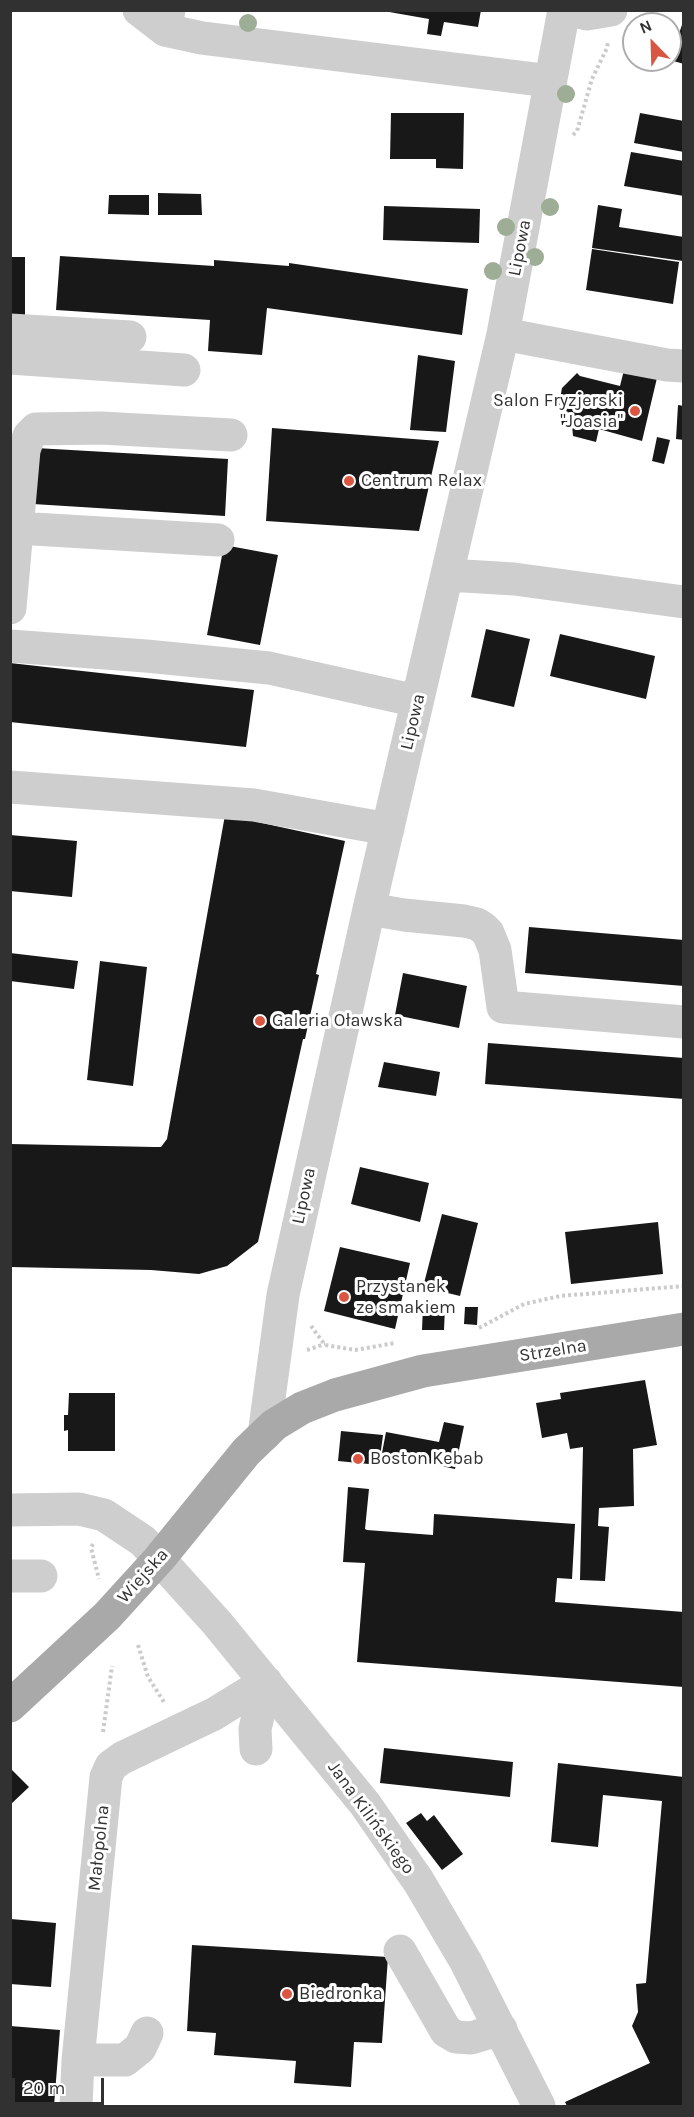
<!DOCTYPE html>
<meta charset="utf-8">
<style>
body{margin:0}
#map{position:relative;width:694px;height:2117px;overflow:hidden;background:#fff;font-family:Karla,sans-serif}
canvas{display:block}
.frame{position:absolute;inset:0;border:12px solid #313131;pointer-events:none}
.north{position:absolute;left:622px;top:12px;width:60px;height:60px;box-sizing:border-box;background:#fff;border:2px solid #adadad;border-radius:50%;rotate:337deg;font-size:16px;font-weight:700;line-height:24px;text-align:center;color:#313131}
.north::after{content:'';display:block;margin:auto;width:21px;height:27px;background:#d95742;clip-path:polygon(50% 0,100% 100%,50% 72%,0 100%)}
.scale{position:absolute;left:12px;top:2078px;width:92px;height:27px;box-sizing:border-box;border:3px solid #313131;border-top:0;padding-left:8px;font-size:18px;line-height:21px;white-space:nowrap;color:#313131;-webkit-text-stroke:4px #fff;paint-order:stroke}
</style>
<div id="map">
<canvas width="694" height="2117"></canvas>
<div class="frame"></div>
<div class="north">N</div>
<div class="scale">20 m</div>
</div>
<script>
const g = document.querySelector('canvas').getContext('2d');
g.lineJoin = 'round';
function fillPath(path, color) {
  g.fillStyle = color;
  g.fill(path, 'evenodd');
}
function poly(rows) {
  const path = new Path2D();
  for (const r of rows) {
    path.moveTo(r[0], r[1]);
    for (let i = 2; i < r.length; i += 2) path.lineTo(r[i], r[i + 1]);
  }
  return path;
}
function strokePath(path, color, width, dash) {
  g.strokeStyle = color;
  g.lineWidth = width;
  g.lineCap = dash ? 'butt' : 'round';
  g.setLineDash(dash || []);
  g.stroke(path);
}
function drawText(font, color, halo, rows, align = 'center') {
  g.font = font + ' Karla,sans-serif';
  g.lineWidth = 6;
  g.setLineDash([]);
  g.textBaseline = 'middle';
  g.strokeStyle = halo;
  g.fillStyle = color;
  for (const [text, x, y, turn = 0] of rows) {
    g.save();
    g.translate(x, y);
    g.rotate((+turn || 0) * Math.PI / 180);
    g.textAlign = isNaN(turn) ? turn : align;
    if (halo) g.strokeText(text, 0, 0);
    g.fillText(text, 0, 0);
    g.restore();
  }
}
fillPath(poly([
 [378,10,481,10,478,27,444,22,441,36,427,34,429,19],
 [684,19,684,64,670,60],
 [391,113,464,113,463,169,436,168,436,159,390,159],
 [640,113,684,121,684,152,634,143],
 [631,152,684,161,684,196,624,186],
 [158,193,201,194,202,215,158,215],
 [109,195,149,195,149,215,108,214],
 [598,205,622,209,619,227,684,237,683,261,592,248],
 [384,206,480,209,479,243,383,240],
 [592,249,679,262,673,304,586,290],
 [60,256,214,266,214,260,289,266,289,263,468,289,462,335,267,308,262,355,208,351,210,320,56,310],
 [10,257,25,257,25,325,10,325],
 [418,355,455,361,446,432,410,430],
 [624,370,657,378,642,441,599,429,596,442,573,436,572,425,562,425,559,404,562,388,577,373,580,376,620,386],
 [678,405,684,406,684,440,676,439],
 [272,428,439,441,419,531,266,521],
 [657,437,670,440,664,464,652,461],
 [36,448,228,459,225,516,33,504],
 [224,545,278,555,260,645,207,635],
 [486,629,530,639,514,707,471,697],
 [560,634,655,656,646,699,550,676],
 [10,663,254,690,246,747,10,722],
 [225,815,345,841,316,974,319,975,305,1039,303,1039,258,1242,227,1266,199,1274,151,1270,10,1267,10,1144,154,1147,161,1147,167,1139],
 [10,835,77,841,72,897,10,891],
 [529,927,684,940,684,986,525,973],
 [10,953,78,961,74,989,10,981],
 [100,961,147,967,133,1086,87,1080],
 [403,973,467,986,459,1028,395,1015],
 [488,1043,684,1058,684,1099,485,1084],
 [384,1062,440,1072,436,1096,378,1087],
 [360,1167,429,1183,420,1222,351,1204],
 [442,1214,478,1223,460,1296,423,1287],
 [658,1222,663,1274,571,1284,565,1232],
 [340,1247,410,1263,395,1329,324,1311],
 [423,1306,445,1307,444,1330,422,1330],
 [465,1307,478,1307,477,1325,464,1324],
 [645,1380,657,1445,633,1449,634,1506,599,1508,598,1526,609,1527,605,1581,580,1580,583,1447,570,1449,567,1433,542,1438,536,1403,561,1399,560,1393],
 [69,1393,115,1393,115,1451,68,1451,68,1430,64,1431,64,1415,68,1415],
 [444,1422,464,1426,455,1469,382,1453,386,1432,439,1442],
 [341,1431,383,1435,379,1465,338,1461],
 [348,1487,369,1489,365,1529,367,1530,433,1535,434,1514,575,1524,572,1579,557,1578,555,1602,684,1612,684,1687,357,1662,365,1563,343,1562],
 [384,1748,513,1762,510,1797,380,1783],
 [558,1763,684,1777,684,2106,567,2106,565,2102,650,2063,632,2026,638,2012,636,1984,646,1983,662,1801,603,1795,598,1847,551,1842],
 [10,1768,29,1787,10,1805],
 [421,1813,427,1821,434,1815,463,1854,442,1870,406,1823],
 [11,1919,56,1923,51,1987,10,1984],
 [192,1945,388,1957,382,2043,354,2042,351,2087,294,2083,296,2061,214,2055,216,2033,187,2031],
 [10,2026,60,2030,54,2106,10,2106]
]), '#181818');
strokePath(poly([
 [573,135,577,131,592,79,607,48,608,42],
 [311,1326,325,1345,355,1350,395,1343],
 [479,1328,524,1304,560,1296,684,1286],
 [307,1350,325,1344],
 [93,1544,91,1548,99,1579],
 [138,1645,148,1677,164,1702],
 [103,1732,112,1666]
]), '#cbcbcb', 4, [3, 3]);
strokePath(poly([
 [139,10,165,30,169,10],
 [571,10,587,14,611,10],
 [165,30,202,38,550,81],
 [10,330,130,337],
 [503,334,667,365,684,366],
 [10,358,184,370],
 [17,528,218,540],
 [448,575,514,579,684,602],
 [10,608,24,450,29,436,36,429,101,428,231,435],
 [10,646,146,656,269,668,417,701],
 [10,787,254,805,388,829],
 [369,909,404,915,464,921,477,924,483,928,488,933,495,950,503,1007,684,1022],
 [264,1435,283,1295,369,909,503,334,564,10],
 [10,1510,79,1509,104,1515,143,1541,217,1623,365,1804,419,1882,466,1962,539,2106],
 [10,1576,41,1576],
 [256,1749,255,1729,266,1682],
 [400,1951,446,2031,456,2037,471,2038,501,2029],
 [78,2060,125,2060,140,2048,147,2033],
 [76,2106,78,2060,106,1777,111,1766,122,1758,214,1714,266,1682]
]), '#cecece', 33);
strokePath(poly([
 [10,1706,107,1616,159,1559,246,1452,274,1425,302,1408,335,1395,423,1371,684,1329]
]), '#a9a9a9', 33);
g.fillStyle = '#9dad96';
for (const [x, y] of [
 [248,23],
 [566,94],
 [550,207],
 [506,227],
 [535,257],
 [493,271]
]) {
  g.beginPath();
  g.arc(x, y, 9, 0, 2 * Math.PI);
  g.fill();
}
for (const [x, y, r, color] of [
 [635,411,6,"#d95742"],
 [349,481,6,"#d95742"],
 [260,1021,6,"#d95742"],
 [344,1297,6,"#d95742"],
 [358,1459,6,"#d95742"],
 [287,1994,6,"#d95742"]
]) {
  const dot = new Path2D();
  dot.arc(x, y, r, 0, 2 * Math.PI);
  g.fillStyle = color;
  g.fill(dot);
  strokePath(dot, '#fff', 2);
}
drawText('18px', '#313131', '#fff', [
 ["Lipowa",520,248,-79],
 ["Lipowa",413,722,-77],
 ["Lipowa",304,1196,-78],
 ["Strzelna",553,1351,-9],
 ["Wiejska",143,1576,-48],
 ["Jana Kilińskiego",371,1818,54],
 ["Małopolna",99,1848,-84]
]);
drawText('18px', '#313131', '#fff', [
 ["Salon Fryzjerski",623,401,"right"],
 ["\"Joasia\"",623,422,"right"],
 ["Centrum Relax",361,481],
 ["Galeria Oławska",272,1021],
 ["Przystanek",356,1287],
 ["ze smakiem",356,1308],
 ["Boston Kebab",370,1459],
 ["Biedronka",299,1994]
], 'left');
</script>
